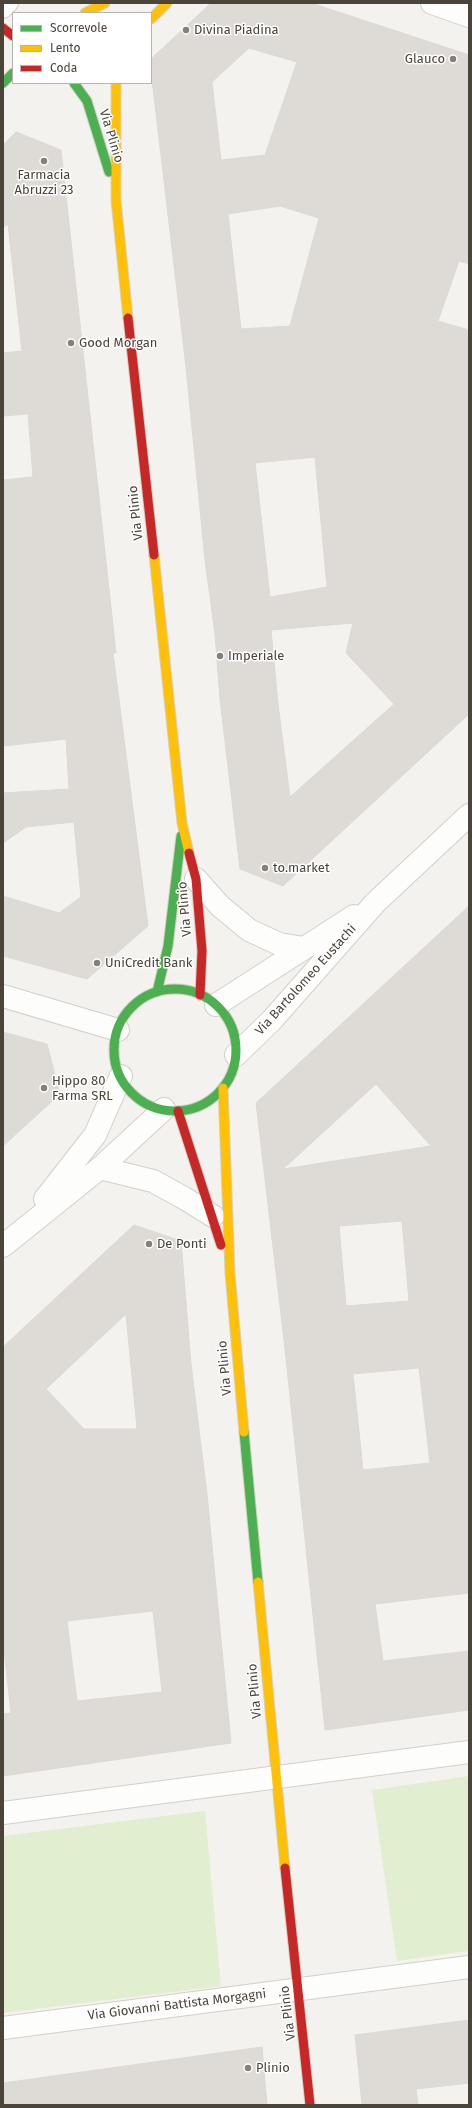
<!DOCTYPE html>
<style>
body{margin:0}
#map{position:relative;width:472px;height:2108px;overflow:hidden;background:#f4f2ee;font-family:"Fira Sans",sans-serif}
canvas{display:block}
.frame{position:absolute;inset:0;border:4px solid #4b4439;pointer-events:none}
.legend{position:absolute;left:12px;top:12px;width:140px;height:72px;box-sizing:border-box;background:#fff;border:1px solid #b7b4b0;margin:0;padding:5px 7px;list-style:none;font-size:12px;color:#4b4439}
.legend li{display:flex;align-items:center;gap:8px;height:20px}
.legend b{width:20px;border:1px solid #b7b4b0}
</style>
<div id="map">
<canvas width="472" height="2108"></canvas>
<div class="frame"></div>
<ul class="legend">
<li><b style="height:5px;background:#4caf50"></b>Scorrevole</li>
<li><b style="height:5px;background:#ffc107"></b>Lento</li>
<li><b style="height:5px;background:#c62828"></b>Coda</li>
</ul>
</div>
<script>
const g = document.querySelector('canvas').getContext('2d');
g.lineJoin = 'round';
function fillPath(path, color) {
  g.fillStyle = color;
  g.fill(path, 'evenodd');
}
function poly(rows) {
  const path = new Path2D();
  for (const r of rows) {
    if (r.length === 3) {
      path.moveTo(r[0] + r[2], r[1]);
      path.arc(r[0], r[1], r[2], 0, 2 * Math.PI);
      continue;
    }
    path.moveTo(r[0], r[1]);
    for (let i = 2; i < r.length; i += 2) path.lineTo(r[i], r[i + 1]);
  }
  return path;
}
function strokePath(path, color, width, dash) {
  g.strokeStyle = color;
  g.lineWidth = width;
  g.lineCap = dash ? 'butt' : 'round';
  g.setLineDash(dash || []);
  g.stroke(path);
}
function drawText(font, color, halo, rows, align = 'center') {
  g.font = font + ' "Fira Sans",sans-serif';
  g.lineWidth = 3;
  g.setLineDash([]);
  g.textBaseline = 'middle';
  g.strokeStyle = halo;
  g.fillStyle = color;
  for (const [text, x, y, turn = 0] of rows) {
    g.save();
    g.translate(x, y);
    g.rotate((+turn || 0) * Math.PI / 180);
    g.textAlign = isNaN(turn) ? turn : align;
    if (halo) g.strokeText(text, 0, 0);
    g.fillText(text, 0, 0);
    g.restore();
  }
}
fillPath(poly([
 [469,1776,469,1951,397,1961,372,1790],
 [205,1811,221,1986,3,2013,3,1836]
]), '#e1eecf');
const building = poly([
 [211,3,311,3,469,55,469,264,459,261,438,321,469,330,469,714,283,886,240,869,220,699,215,634,205,560,186,367,151,71,151,59,211,3],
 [249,48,297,62,265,155,221,160,212,82,249,48],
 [280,206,319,218,290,326,241,329,228,214,280,206],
 [315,457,327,587,270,597,255,463,315,457],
 [353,623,346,653,394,704,290,797,278,704,271,630,353,623],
 [16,132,61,150,116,653,113,653,148,926,87,979,3,956,3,896,59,913,81,897,74,822,26,827,3,843,3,793,69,789,66,739,3,746,3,480,33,477,28,414,3,416,3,353,22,351,8,224,3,228,3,145,16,132],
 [469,906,469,1593,375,1604,383,1661,469,1651,469,1710,325,1730,285,1349,256,1103,469,906],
 [376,1084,431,1146,283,1169,376,1084],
 [402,1221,409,1301,346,1306,339,1226,402,1221],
 [419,1368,430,1463,363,1470,353,1374,419,1368],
 [3,1032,47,1044,60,1094,3,1146,3,1032],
 [134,1225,181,1241,191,1364,207,1494,231,1743,3,1776,3,1714,11,1713,3,1641,3,1347,134,1225],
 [126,1314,137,1429,84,1429,46,1389,126,1314],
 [153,1611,162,1692,77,1701,67,1621,153,1611],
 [469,2020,469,2083,416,2089,418,2105,362,2105,355,2035,469,2020],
 [262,2047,267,2105,3,2105,3,2083,262,2047]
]);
fillPath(building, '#dedbd6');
strokePath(building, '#dcd9d4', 1);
const lane = poly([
 [3,9,9,3]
]);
const street = poly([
 [432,3,469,16],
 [196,879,220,906,249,930,279,944,304,948],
 [3,996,118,1030],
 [216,1005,354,916],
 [236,1055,272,1020,375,903,469,815],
 [100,1168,153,1181,184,1198,213,1216],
 [45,1199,95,1135,121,1076],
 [3,1246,100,1168,164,1109],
 [3,1813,469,1752],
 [3,2028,469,1967]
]);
const fast = poly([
 [3,83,13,73],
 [74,83,87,101,109,172],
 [175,1050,61],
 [157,992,168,946,181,836],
 [244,1432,258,1582]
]);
const slow = poly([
 [85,13,105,3],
 [151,19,167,3],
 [116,83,116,200,128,318],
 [154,555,182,823,189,853],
 [223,1088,230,1273,244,1432],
 [258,1582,285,1868]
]);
const jam = poly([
 [3,28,13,36],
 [128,318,154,555],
 [189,853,196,879,202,951,200,995],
 [178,1111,221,1245],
 [285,1868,310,2105]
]);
strokePath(lane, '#d2d0cb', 20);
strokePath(street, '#d2d0cb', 24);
strokePath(fast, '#d3cfc5', 11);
strokePath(slow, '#d3cfc5', 11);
strokePath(jam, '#d3cfc5', 11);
strokePath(lane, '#fdfdfc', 18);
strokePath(street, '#fdfdfc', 22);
strokePath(fast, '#4caf50', 9);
strokePath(slow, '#ffc107', 9);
strokePath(jam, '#c62828', 9);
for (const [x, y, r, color] of [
 [186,30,4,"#868178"],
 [453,59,4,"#868178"],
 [44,161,4,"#868178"],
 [71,343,4,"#868178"],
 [220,656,4,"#868178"],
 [265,868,4,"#868178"],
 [97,963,4,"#868178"],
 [44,1088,4,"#868178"],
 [149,1244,4,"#868178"],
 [248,2068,4,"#868178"]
]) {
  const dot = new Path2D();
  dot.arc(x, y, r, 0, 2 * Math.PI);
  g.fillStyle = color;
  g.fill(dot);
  strokePath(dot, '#fff', 1.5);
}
drawText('13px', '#4b4439', '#fff', [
 ["Divina Piadina",194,30],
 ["Glauco",445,59,"right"],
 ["Farmacia",44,175,"center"],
 ["Abruzzi 23",44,190,"center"],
 ["Good Morgan",79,343],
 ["Imperiale",228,656],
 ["to.market",273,868],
 ["UniCredit Bank",105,963],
 ["Hippo 80",52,1081],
 ["Farma SRL",52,1096],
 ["De Ponti",157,1244],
 ["Plinio",256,2068]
], 'left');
drawText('13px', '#4b4439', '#fff', [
 ["Via Plinio",111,136,73],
 ["Via Plinio",136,513,-96],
 ["Via Plinio",185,909,-95],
 ["Via Bartolomeo Eustachi",306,980,-48],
 ["Via Plinio",225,1368,-95],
 ["Via Plinio",255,1691,-95],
 ["Via Giovanni Battista Morgagni",177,2005,-7],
 ["Via Plinio",288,2013,-97]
]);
</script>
